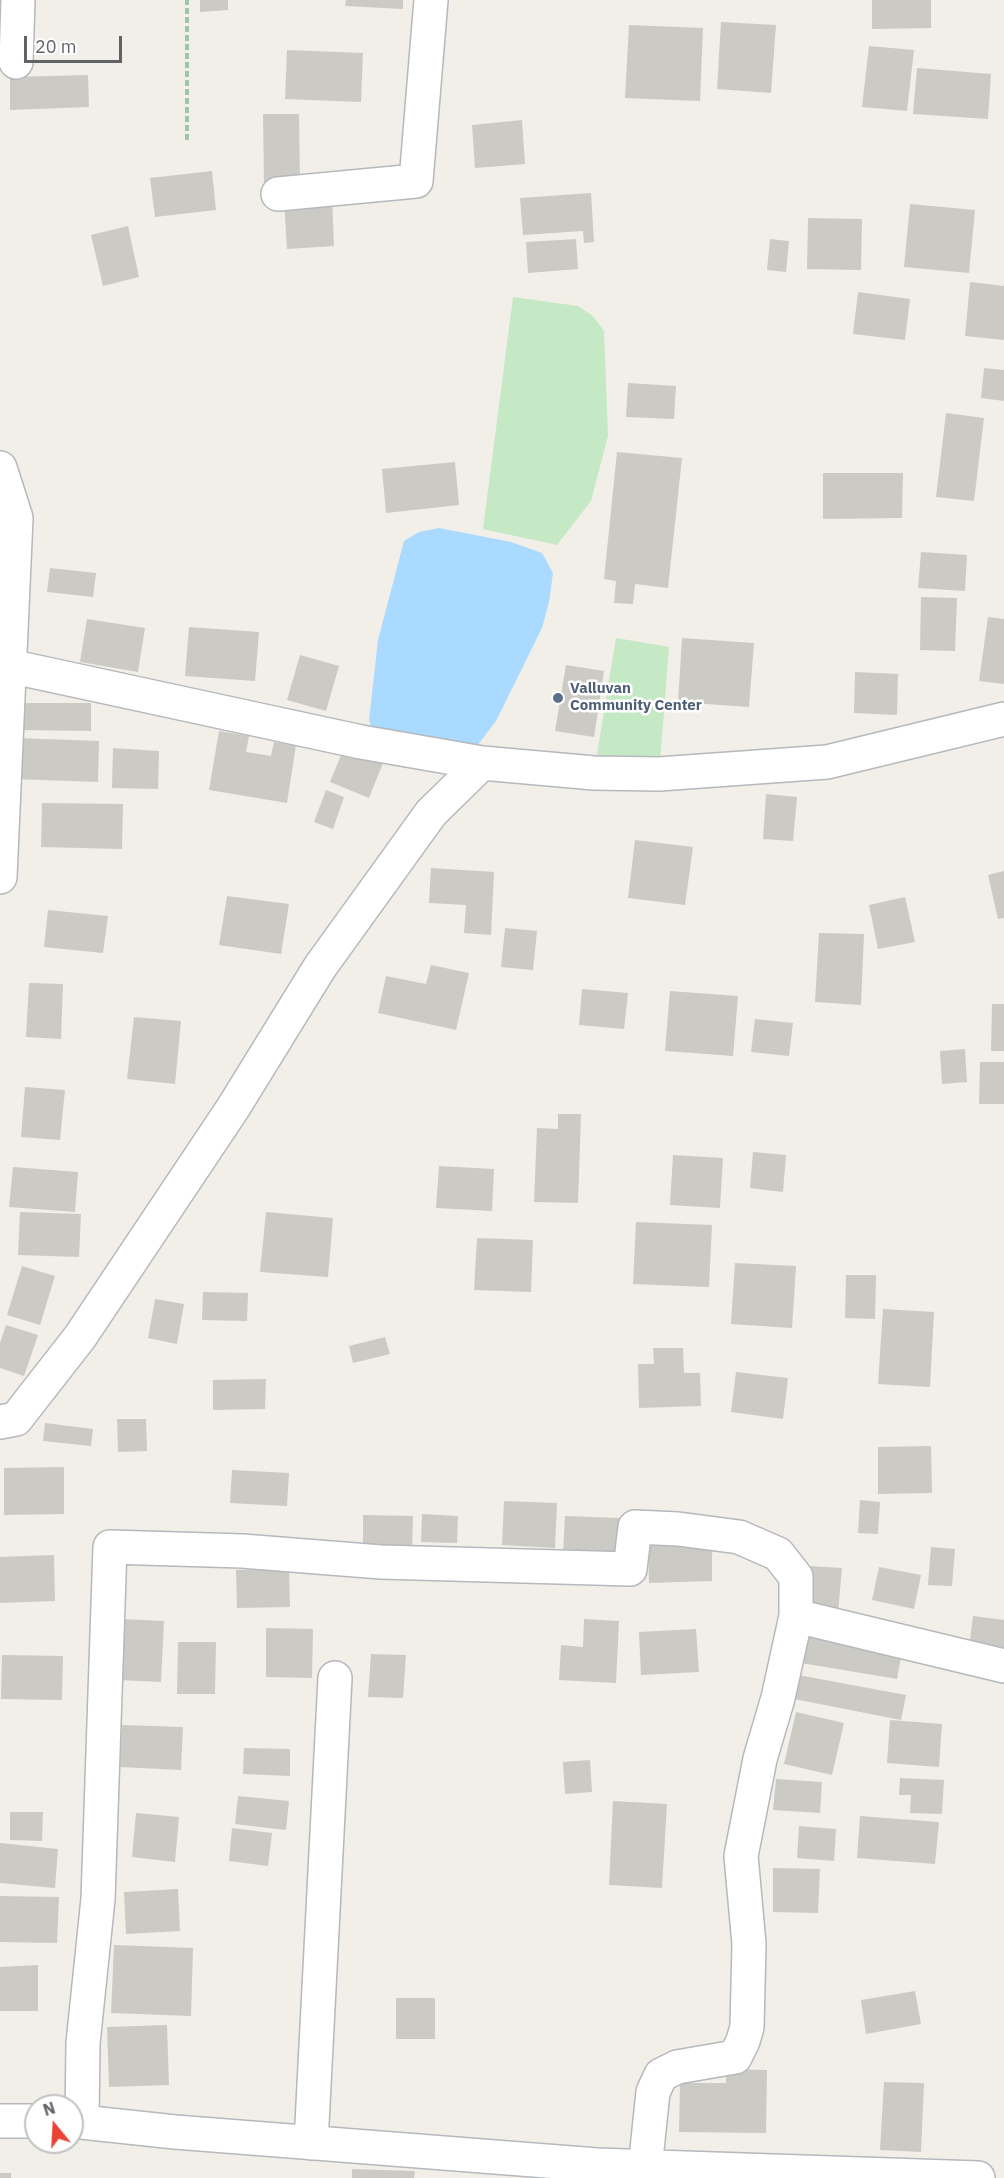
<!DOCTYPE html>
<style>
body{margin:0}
#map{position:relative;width:1004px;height:2178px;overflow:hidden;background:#f1efe8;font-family:"IBM Plex Sans",sans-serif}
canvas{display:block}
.north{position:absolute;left:24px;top:2094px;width:60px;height:60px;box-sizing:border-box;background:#fff;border:2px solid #bfc1c3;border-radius:50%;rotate:342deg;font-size:16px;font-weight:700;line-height:24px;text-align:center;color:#5f6368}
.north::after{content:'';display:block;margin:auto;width:21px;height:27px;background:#ea4335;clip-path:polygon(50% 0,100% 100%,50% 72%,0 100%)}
.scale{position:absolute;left:24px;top:36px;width:98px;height:27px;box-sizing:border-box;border:3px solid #5f6368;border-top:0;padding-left:8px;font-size:18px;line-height:21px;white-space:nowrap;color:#5f6368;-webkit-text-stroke:4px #fff;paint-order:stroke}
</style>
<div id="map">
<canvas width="1004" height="2178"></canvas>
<div class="north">N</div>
<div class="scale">20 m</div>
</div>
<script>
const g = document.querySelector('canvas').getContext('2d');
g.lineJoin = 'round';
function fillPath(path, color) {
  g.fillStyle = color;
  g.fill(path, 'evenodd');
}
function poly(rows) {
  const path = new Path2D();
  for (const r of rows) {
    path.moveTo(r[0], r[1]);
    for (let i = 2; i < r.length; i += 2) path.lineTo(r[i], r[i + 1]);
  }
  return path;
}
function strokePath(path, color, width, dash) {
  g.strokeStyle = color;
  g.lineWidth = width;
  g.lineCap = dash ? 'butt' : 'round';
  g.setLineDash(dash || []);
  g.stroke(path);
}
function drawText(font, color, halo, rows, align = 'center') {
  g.font = font + ' "IBM Plex Sans",sans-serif';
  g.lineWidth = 5;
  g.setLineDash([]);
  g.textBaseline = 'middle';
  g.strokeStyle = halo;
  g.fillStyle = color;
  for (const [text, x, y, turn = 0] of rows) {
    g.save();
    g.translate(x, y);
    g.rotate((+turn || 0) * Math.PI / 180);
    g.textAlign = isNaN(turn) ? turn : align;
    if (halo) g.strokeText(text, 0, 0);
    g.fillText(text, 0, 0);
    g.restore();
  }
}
fillPath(poly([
 [513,297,578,306,593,316,604,331,608,436,591,501,557,545,483,529],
 [616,638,669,647,659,774,594,773]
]), '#c5e8c5');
fillPath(poly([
 [439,528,511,542,542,553,553,573,549,602,542,628,496,721,477,746,373,733,369,720,378,640,404,541,419,532]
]), '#aadaff');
fillPath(poly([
 [200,0,228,0,228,10,200,12],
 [346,0,403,0,403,9,345,6],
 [872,0,931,0,931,28,872,29],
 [721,22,776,25,771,93,717,89],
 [629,25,703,28,700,101,625,98],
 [869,46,914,50,907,111,862,107],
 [287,50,363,53,361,102,285,99],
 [917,68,991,74,988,119,913,114],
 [88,75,89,107,10,110,10,77],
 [263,114,299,114,300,182,264,183],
 [522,120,525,164,475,168,472,125],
 [212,171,216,210,155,217,150,178],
 [591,193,594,242,584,243,583,231,523,235,520,198],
 [332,197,334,246,287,249,284,200],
 [910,204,975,210,969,273,904,267],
 [808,218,862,219,861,270,807,269],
 [128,226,139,277,103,286,91,235],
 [576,239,578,269,528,273,526,242],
 [770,239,789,241,786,272,767,270],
 [970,282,1004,286,1004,340,965,336],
 [858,292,910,299,905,340,853,334],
 [984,368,1004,370,1004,401,981,398],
 [628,383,676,386,674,419,626,417],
 [946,413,984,418,974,501,936,497],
 [617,452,682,458,668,588,635,584,633,604,614,603,616,581,604,579],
 [455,462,459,505,386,513,382,469],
 [823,473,903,473,902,518,823,519],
 [921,552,967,555,965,591,918,588],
 [50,568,96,573,93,597,47,592],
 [921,597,957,598,955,651,920,650],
 [988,617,1004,619,1004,684,979,681],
 [87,619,145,628,138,672,80,662],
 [189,627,259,632,255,681,185,676],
 [682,638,754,643,749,707,678,702],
 [300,655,339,666,326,711,287,700],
 [566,665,604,671,594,737,555,731],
 [855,672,898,674,897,715,854,713],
 [19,703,91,703,91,731,19,730],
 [219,731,249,736,246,752,271,756,274,742,296,745,287,803,209,790],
 [16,738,99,741,98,782,14,779],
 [113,748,159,751,158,789,112,788],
 [344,748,383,763,369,798,330,782],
 [326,790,344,797,333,829,314,822],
 [766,794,797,797,793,841,763,839],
 [42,803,123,804,122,849,41,847],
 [635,840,693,847,685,905,628,898],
 [431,868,494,872,491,935,464,933,466,905,429,903],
 [1004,871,1004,918,998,919,988,875],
 [227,896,289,904,281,954,219,945],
 [905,897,915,942,878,949,869,905],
 [48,910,108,916,103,953,44,947],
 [505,928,537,931,533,970,501,967],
 [819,933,864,934,861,1005,815,1002],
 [431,965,469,973,456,1030,378,1013,386,976,426,984],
 [29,983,63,984,61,1039,26,1037],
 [582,989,628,993,624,1029,579,1025],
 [670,991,738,996,733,1056,665,1051],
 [992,1004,1004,1004,1004,1051,991,1051],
 [134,1017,181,1021,175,1084,127,1079],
 [755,1019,793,1023,789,1056,751,1052],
 [965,1049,967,1082,942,1084,940,1051],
 [980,1062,1004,1062,1004,1104,979,1104],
 [25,1087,65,1090,60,1140,21,1137],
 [558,1114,581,1114,578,1203,534,1202,537,1128,558,1129],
 [753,1152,786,1155,783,1192,750,1188],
 [673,1155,723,1158,720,1208,670,1205],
 [439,1166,494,1169,492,1211,436,1208],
 [13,1167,78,1172,75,1212,9,1207],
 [20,1212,81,1214,79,1257,18,1255],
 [266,1212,333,1218,328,1277,260,1272],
 [636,1222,712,1225,709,1287,633,1284],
 [477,1238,533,1240,531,1292,474,1290],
 [735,1263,796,1266,792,1328,731,1324],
 [22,1266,55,1276,40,1325,7,1315],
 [846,1275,876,1275,875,1319,845,1318],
 [203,1292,248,1293,247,1321,202,1320],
 [155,1299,184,1304,177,1344,148,1338],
 [883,1309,934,1312,930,1387,878,1384],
 [6,1325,38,1335,24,1376,0,1368,0,1343],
 [385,1337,390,1354,353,1363,349,1346],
 [653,1348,683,1348,684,1373,700,1373,701,1406,639,1408,638,1364,654,1364],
 [736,1372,788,1378,783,1419,731,1412],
 [266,1379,265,1409,213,1410,213,1380],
 [117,1419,146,1419,147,1451,118,1452],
 [45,1423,93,1429,91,1446,43,1441],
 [931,1446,932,1493,878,1494,878,1447],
 [64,1467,64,1514,4,1515,4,1468],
 [232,1470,289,1473,287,1506,230,1503],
 [860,1500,880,1502,878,1534,858,1533],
 [504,1501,557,1503,555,1548,502,1545],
 [422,1514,458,1516,457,1543,421,1542],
 [363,1515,413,1516,412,1552,363,1551],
 [565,1516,619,1518,617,1555,563,1554],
 [712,1542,712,1581,649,1583,648,1543],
 [931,1547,955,1549,952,1586,928,1585],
 [54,1555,55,1601,0,1603,0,1557],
 [809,1566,842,1568,838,1613,805,1611],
 [879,1567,921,1575,914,1609,872,1600],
 [289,1569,290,1607,237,1608,236,1570],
 [973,1616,1004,1620,1004,1653,969,1649],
 [122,1619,164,1621,161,1682,119,1680],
 [584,1619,619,1621,616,1683,559,1680,561,1645,583,1647],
 [266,1628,313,1629,312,1678,266,1677],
 [696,1629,699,1672,641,1675,639,1632],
 [807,1630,903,1646,897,1679,801,1663],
 [178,1642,216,1642,215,1694,177,1694],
 [371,1654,406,1655,403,1698,368,1697],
 [2,1655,63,1656,62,1700,1,1699],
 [798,1675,906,1695,901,1720,794,1699],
 [796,1712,844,1723,832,1775,784,1764],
 [890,1720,942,1724,939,1767,887,1763],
 [122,1725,183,1727,181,1770,120,1767],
 [244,1748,290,1749,290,1776,243,1774],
 [590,1760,592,1792,565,1794,563,1762],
 [900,1778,944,1780,942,1814,910,1813,911,1795,899,1795],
 [776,1779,822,1782,820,1813,773,1810],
 [238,1796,289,1801,286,1830,235,1824],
 [613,1801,667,1804,662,1888,609,1885],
 [10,1812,43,1812,42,1841,10,1840],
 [136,1813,179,1817,175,1862,132,1857],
 [860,1816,939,1822,935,1864,857,1858],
 [799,1826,836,1829,834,1861,797,1858],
 [232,1828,272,1833,268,1866,229,1861],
 [0,1843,58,1849,55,1888,0,1883],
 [773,1868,820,1869,818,1913,773,1912],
 [178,1889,180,1931,126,1934,124,1892],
 [0,1896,59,1897,57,1943,0,1942],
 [114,1945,193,1948,191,2016,111,2013],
 [38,1965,38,2011,0,2011,0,1967],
 [915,1991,921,2024,866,2034,861,2000],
 [396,1998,435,1998,435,2039,396,2039],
 [167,2025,169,2085,109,2087,107,2027],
 [726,2069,767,2070,766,2133,679,2132,680,2083,726,2083],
 [884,2082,924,2083,921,2152,880,2150],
 [352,2169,415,2171,414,2178,352,2178],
 [0,2173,11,2173,11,2178,0,2178]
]), '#cccac5');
const minor = poly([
 [16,62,18,0],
 [278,194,416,181,431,0],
 [0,468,16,518,0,877],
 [0,664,361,742,482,763,594,773,659,774,827,762,1004,719],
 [0,1422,16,1419,80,1337,233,1108,320,967,431,813,482,763],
 [796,1616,1004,1666],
 [0,2121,36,2121],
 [72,2121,175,2132,597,2165,978,2178],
 [82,2121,83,2043,98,1899,110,1547,242,1551,381,1562,630,1569,635,1527,678,1529,739,1537,778,1554,796,1577,796,1616,778,1698,760,1759,741,1856,749,1944,747,2027,743,2041,735,2057,677,2067,661,2075,653,2092,644,2178],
 [311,2143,335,1678]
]);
strokePath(minor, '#b5b8bc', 36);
strokePath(poly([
 [187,140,187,0]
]), '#9cc7a9', 4, [6, 3]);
strokePath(minor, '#fff', 33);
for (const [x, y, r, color] of [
 [558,698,6,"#5c6f8a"]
]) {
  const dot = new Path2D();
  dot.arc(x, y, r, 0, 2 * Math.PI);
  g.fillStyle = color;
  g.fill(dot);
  strokePath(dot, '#fff', 2);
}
drawText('bold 15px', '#4e5e75', '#fff', [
 ["Valluvan",570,689],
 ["Community Center",570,706]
], 'left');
</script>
